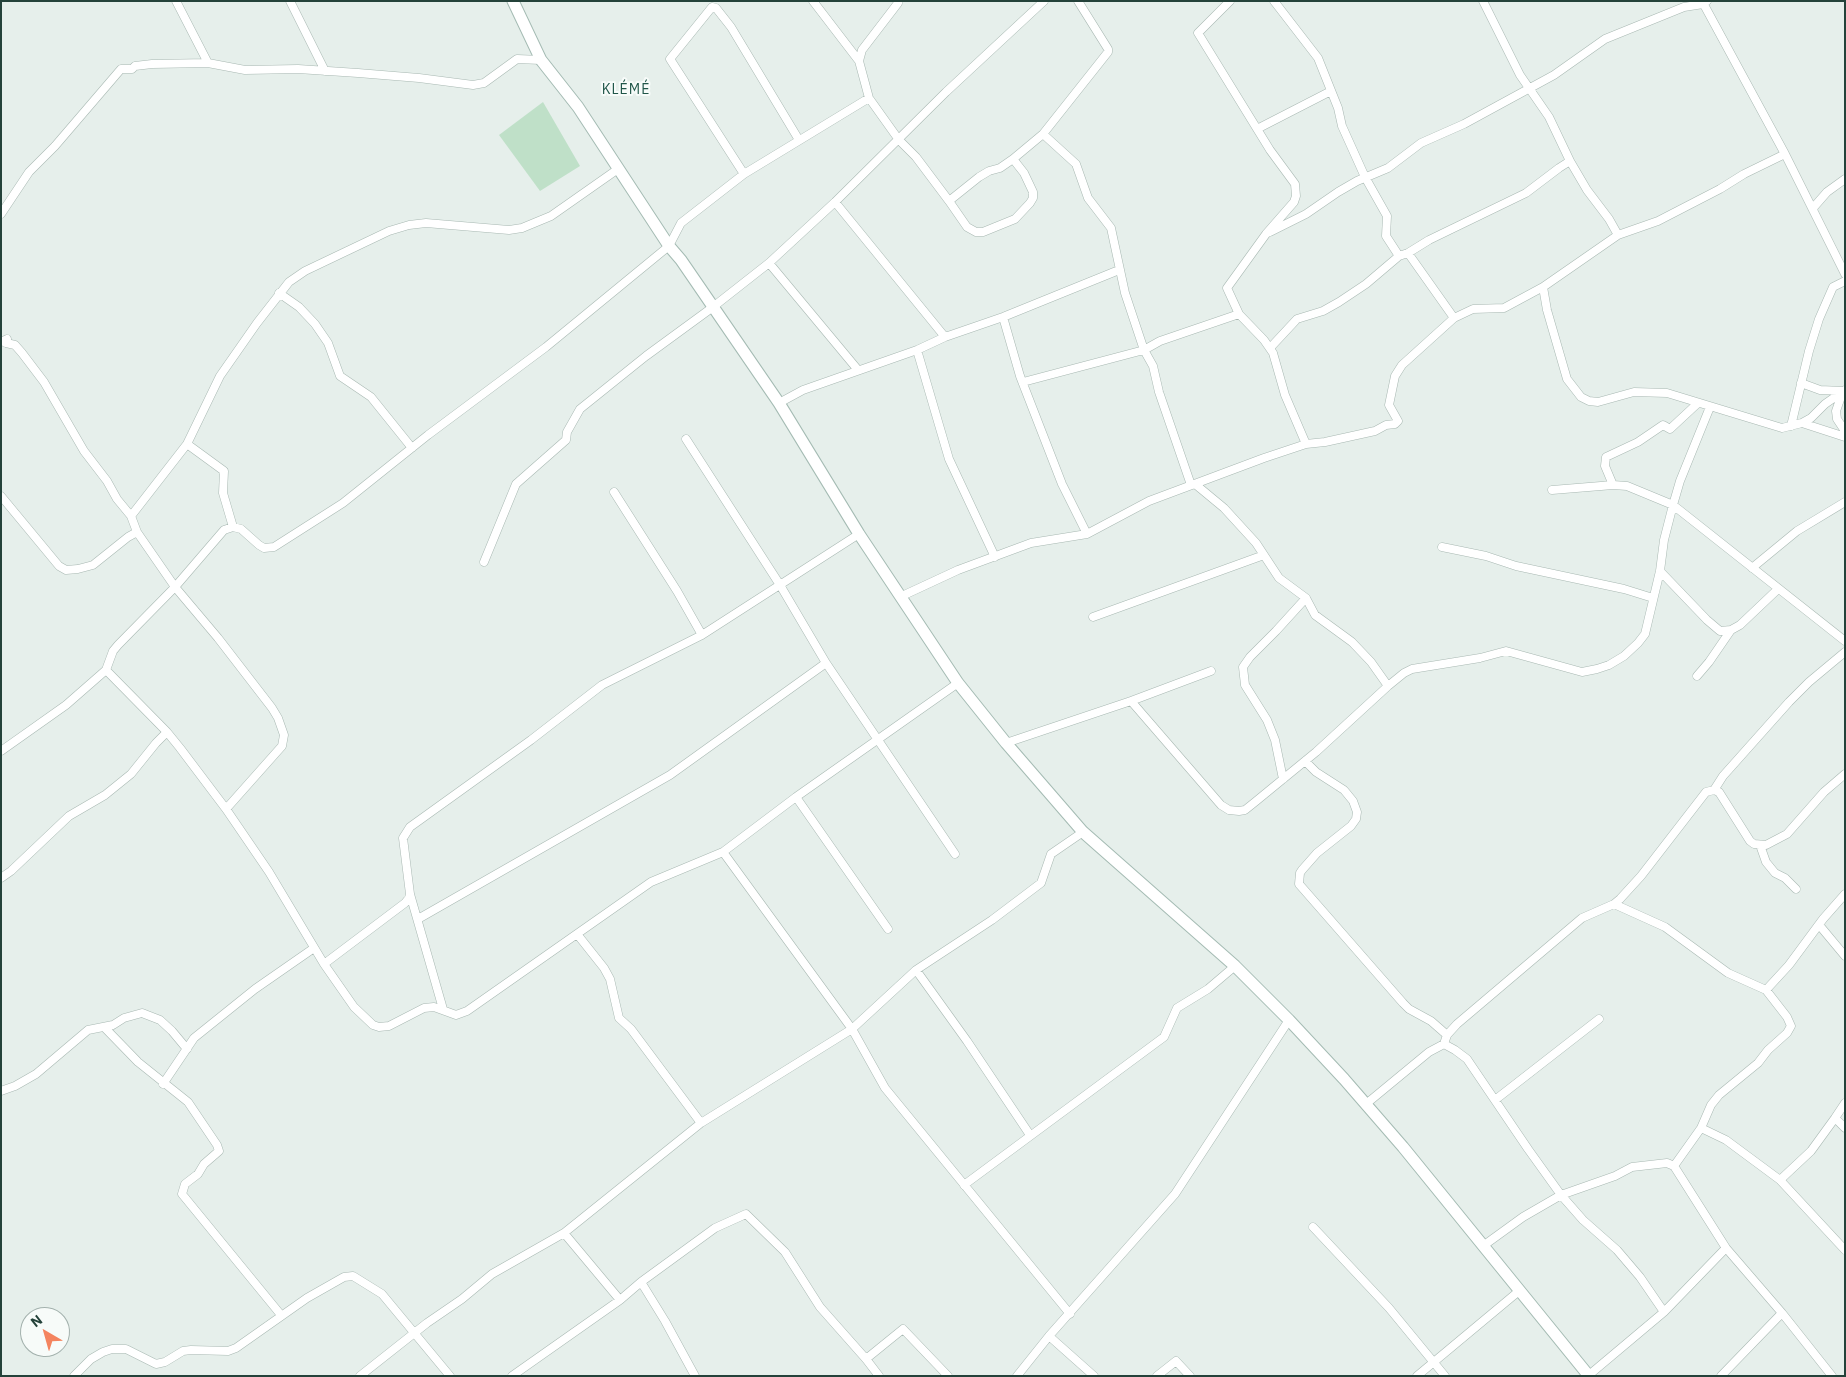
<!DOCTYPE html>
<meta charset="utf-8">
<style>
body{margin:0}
#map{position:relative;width:1846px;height:1377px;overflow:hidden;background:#e6efeb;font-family:"IBM Plex Sans",sans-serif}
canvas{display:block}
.frame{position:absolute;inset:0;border:2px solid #24423a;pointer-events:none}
.north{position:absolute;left:20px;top:1307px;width:50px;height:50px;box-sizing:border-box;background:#f7fbf9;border:1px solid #a3b1ad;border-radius:50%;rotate:322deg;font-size:14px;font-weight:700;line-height:20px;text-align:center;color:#24423a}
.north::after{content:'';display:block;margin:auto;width:18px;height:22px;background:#f4845f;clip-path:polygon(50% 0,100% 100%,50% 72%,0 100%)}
</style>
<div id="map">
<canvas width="1846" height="1377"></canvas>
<div class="frame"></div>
<div class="north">N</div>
</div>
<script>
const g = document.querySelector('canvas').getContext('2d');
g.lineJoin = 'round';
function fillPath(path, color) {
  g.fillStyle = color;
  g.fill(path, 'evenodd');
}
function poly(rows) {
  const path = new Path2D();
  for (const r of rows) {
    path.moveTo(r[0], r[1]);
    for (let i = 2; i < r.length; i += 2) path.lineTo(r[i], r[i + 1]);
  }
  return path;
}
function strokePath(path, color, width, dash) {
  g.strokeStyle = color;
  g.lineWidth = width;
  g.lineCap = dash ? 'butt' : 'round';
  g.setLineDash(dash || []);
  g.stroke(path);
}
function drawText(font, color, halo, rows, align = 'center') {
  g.font = font + ' "IBM Plex Sans",sans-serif';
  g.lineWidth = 4;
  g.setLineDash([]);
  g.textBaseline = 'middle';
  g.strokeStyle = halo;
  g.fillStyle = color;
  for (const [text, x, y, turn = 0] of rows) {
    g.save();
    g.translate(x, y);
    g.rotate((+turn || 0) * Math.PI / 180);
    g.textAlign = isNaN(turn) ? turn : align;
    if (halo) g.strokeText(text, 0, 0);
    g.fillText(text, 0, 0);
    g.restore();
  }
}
fillPath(poly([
 [543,102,580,166,540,191,499,135]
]), '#bfe0c8');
const street = poly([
 [176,1,208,63],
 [290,1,325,71],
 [813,1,859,61],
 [1274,1,1318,58,1338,108,1342,126,1365,177,1387,216,1386,236,1399,256],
 [1483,1,1520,75,1549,117,1570,161],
 [1702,1,1785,154,1845,274],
 [898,3,862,50,859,61,869,98,899,140,916,157,949,201,979,177,989,171,1000,168,1013,159,1024,173,1033,192,1033,198,1030,203,1015,219,983,232,976,232,967,227,949,201],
 [1257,129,1331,91],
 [1785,154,1744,174,1720,189,1658,221,1618,235,1543,287,1547,310,1567,379,1581,397,1589,401,1598,402,1634,392,1667,393,1782,428,1802,423,1811,418,1825,404,1845,390],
 [1013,159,1043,134,1108,52,1108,49,1078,1],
 [744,174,670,59,712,7,716,8,731,27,799,140],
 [835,202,945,337],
 [1813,208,1827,192,1845,179],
 [1,214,29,172,55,146,121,69,132,69,135,66,152,64,208,63,245,70,298,69,358,73,419,78,473,85,484,83,517,59,541,60],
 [1270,232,1306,214,1338,192,1357,181,1388,168,1421,143,1464,124,1554,75,1605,39,1684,7,1703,4,1707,1],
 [769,263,858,370],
 [279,293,299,307,315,324,328,343,340,376,371,397,412,448],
 [1239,314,1264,340,1273,353,1285,395,1306,444],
 [1003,317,1020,376,1062,484,1087,534],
 [1454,318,1473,309,1504,308,1543,287],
 [1,342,7,339,6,343,15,345,22,353,44,382,84,451,107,481,117,499,131,516],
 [1270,348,1297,319,1323,311,1339,302,1366,284,1399,256,1408,253,1429,240,1526,193,1559,168,1570,161,1587,190,1609,219,1618,235],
 [917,350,949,459,995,557],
 [1023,382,1144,350,1125,293,1111,228,1088,198,1076,164,1043,134],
 [1801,383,1820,390,1843,391,1836,411,1837,419,1845,431],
 [779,403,803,390,917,350,945,337,1003,317,1119,270],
 [1698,403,1670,429,1663,425,1638,442,1606,457,1605,466,1613,485,1627,486,1673,505,1845,641],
 [1802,423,1845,437],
 [1791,426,1809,351,1819,319,1833,287,1845,281],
 [686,439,780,585,826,663,955,854],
 [187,444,224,471,223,493,233,527],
 [1195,484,1224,508,1256,543,1279,578,1306,598,1315,615,1352,642,1371,662,1388,686],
 [1191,485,1159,392,1153,366,1144,350,1160,341,1239,314,1227,288,1266,234,1294,202,1296,196,1295,184,1270,150,1198,33,1230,1],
 [1552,490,1613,485],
 [614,492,677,591,702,635],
 [1,496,59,566,66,570,78,569,93,565,128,537,137,532,131,516,187,444,220,376,257,323,289,282,305,271,389,231,409,225,426,223,509,230,522,228,551,216,618,169],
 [137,532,175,587,218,638,272,708,278,718,284,735,282,746,226,809],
 [1442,547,1486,556,1516,566,1624,589,1653,598],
 [484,562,516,484,566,440,567,432,580,409,646,356,713,307,769,263,835,202,946,92,1044,1],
 [1752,568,1797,531,1845,502],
 [1660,571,1707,620,1720,631,1731,630,1740,625,1778,589],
 [902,596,958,570,1031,543,1087,534,1149,501,1264,458,1306,444,1325,442,1375,431,1386,425,1395,424,1398,421,1389,405,1395,376,1402,365,1454,318,1408,253],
 [1093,617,1264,555],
 [106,670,167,732,180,748,226,809,269,872,324,964,354,1007,373,1025,379,1027,389,1026,424,1008,434,1007,456,1015,467,1011,651,882,723,852,796,797,958,683],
 [1697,676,1709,662,1731,630],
 [1131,701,1211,671],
 [1006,743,1131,701,1221,805,1229,810,1239,811,1245,810,1255,802,1316,752,1388,686,1404,673,1412,669,1480,658,1506,651,1582,672,1597,669,1609,665,1624,656,1638,643,1645,634,1660,571,1664,540,1673,505,1680,481,1710,407],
 [1,751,66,705,106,670,113,651,118,645,175,587,224,530,233,527,241,529,259,545,264,548,274,547,343,503,428,435,546,347,669,246,681,223,744,174,869,98],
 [1305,761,1316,772,1344,790,1353,801,1357,812,1356,819,1351,826,1317,853,1302,870,1300,873,1299,884,1403,1003,1409,1009,1431,1021,1447,1035],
 [1283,779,1275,740,1267,720,1245,685,1243,667,1250,657,1276,631,1306,598],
 [1714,790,1723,776,1789,702,1809,682,1845,652],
 [796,797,888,929],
 [1760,845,1766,862,1775,873,1785,878,1796,889],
 [723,852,852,1029,885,1088,1070,1314],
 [1,878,11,871,69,816,105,795,131,774,156,743,167,732],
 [410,894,443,1009],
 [1614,904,1665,927,1728,973,1766,990,1787,1017,1791,1026,1787,1033,1768,1050,1758,1063,1719,1095,1711,1105,1701,1128,1674,1166],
 [418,919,670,775,826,663],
 [1820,926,1845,956],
 [577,934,604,968,610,979,619,1018,631,1029,701,1123],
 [324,964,405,903,409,898,410,894,403,838,410,827,531,740,602,685,702,635,859,534],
 [916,970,967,1041,1030,1135],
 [1766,990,1789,965,1823,919,1845,894],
 [104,1027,138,1062,188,1102,217,1145,219,1151,204,1164,198,1174,185,1184,182,1194,281,1315],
 [1444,1044,1447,1035,1457,1024,1582,918,1614,904,1620,899,1641,876,1706,792,1714,790,1719,792,1750,841,1754,844,1766,845,1787,834,1824,792,1845,774],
 [163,1084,194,1038,255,989,314,948],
 [1,1091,15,1086,36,1074,88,1030,113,1025,124,1018,142,1013,160,1020,172,1031,187,1049],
 [1495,1100,1599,1019],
 [1366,1104,1429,1052,1444,1044,1455,1050,1467,1059,1528,1149,1561,1195,1583,1220,1617,1250,1640,1277,1664,1312],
 [1835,1118,1845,1103],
 [1701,1128,1726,1140,1780,1180,1845,1250],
 [1780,1180,1811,1151,1835,1118,1845,1128],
 [964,1185,1164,1037,1177,1008,1208,989,1235,966],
 [1313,1227,1389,1308,1445,1376],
 [564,1233,620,1300],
 [1483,1246,1523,1217,1561,1195,1615,1176,1632,1167,1667,1163,1674,1166,1726,1248,1782,1313,1832,1376],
 [1049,1336,1094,1376],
 [866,1359,903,1329,948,1376],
 [1589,1375,1664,1312,1726,1248],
 [74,1376,91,1359,103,1352,112,1349,126,1349,156,1364,165,1362,183,1351,191,1350,228,1351,236,1348,307,1298,344,1277,353,1276,382,1294,450,1376],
 [360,1376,427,1323,462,1299,492,1274,564,1233,701,1123,852,1029,916,970,992,920,1041,883,1051,854,1083,832],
 [512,1376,620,1300,641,1282],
 [695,1376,665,1321,641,1282,715,1228,746,1214,785,1252,820,1307,866,1359,879,1376],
 [1017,1376,1049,1336,1175,1194,1289,1020],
 [1157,1376,1176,1361,1190,1376],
 [1417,1376,1519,1291],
 [1721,1376,1782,1313]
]);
const secondary = poly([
 [513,1,541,60,578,107,669,246,681,260,779,403,859,534,958,683,1006,743,1083,832,1235,966,1289,1020,1344,1079,1403,1147,1589,1376]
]);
strokePath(street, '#a8b8b2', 9);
strokePath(secondary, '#a4bbb3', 13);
strokePath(street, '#fff', 8);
strokePath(secondary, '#fff', 11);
g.letterSpacing = '1px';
drawText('14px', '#1f5548', '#f7fbf9', [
 ["KLÉMÉ",626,90]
]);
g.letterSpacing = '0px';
</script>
